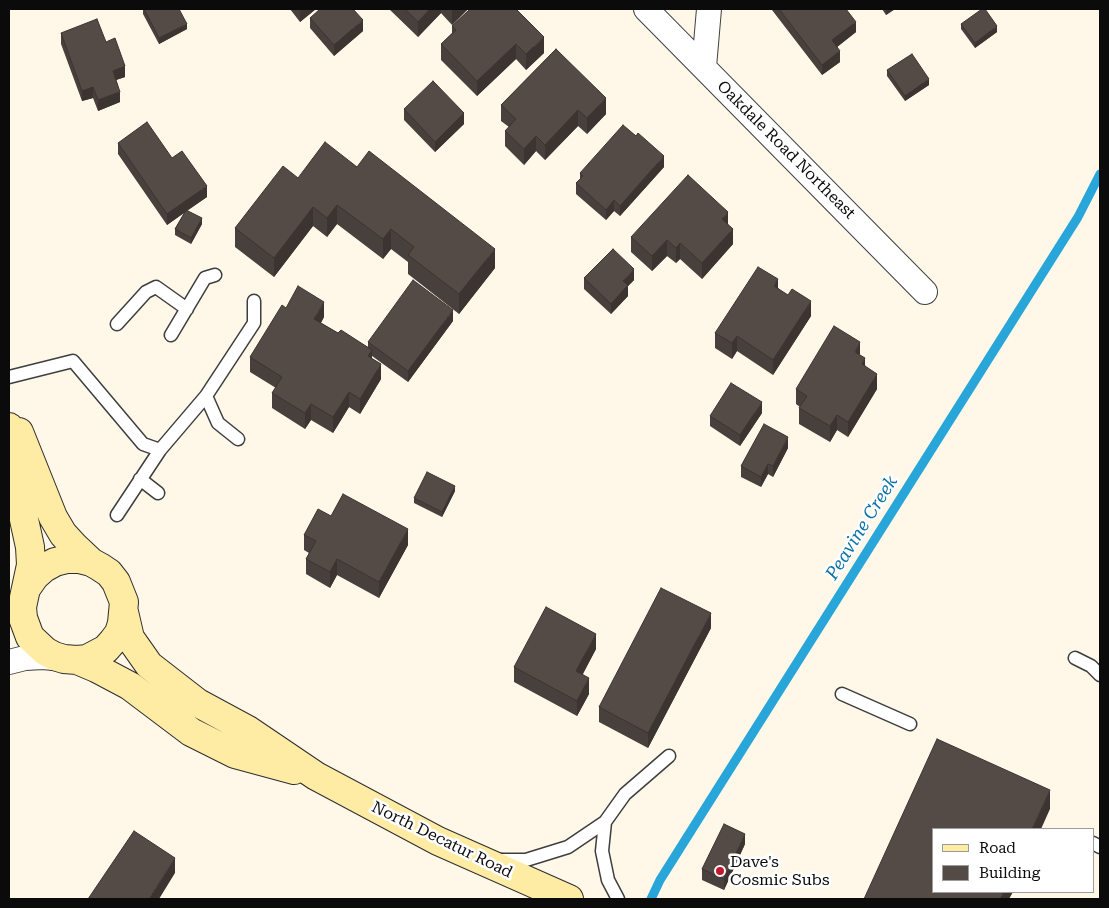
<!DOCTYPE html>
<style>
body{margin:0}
#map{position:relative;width:1109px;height:908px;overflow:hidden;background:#fff8e9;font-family:"Roboto Serif",serif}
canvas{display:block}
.frame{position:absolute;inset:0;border:10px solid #0b0b0b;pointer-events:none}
.legend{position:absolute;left:932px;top:828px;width:162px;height:65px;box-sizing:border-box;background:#fff;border:1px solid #9d9d9d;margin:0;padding:6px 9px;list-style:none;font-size:15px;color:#0b0b0b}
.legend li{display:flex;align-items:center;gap:10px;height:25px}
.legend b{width:25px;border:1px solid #9d9d9d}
</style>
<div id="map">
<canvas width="1109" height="908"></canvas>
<div class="frame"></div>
<ul class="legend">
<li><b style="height:6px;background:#ffeca4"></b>Road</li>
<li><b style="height:14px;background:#544a46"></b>Building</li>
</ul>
</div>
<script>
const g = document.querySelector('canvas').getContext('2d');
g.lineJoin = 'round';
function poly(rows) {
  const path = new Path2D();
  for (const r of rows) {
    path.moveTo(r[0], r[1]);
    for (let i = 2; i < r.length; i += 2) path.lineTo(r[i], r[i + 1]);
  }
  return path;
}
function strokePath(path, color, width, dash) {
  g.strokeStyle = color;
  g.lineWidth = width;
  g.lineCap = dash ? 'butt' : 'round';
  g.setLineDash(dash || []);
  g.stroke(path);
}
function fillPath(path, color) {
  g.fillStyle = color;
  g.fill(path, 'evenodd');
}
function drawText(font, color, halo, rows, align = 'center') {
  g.font = font + ' "Roboto Serif",serif';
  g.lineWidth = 5;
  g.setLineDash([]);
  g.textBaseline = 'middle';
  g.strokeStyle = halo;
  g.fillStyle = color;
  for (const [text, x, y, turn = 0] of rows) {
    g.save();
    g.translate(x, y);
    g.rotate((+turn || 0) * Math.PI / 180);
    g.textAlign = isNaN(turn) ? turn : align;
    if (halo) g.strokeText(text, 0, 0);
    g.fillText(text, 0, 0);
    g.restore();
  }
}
strokePath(poly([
 [651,899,660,880,1078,217,1100,174]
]), '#28a5d9', 9);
const service = poly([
 [117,324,146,292,156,287,187,309],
 [171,335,205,278,215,275],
 [9,377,73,361,143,444,160,450],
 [206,396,218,423,238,439],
 [140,479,158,493],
 [117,515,160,450,206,396,254,323,254,301],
 [1075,658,1091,666,1100,675],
 [842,694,910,724],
 [605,822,602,851,608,880,618,899],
 [1093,843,1100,847],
 [500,860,526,860,568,847,605,822,625,794,669,756]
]);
const minor = poly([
 [646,9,925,292],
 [704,67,709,9],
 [9,662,25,658,43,657,64,659]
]);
const secondary = poly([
 [9,427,15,478,30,547,31,565,22,607,23,618,30,637,45,651,54,656,64,659,77,660,87,659,106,649,113,641,119,633,122,623,124,602,116,582,109,573,100,567,91,562,79,559,67,559,55,562,44,568,35,576,28,586],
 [19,432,53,517,63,534,74,546,91,562],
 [124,612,130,638,149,665,198,703,248,730,316,776,438,841,569,899],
 [77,660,96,668,130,686,191,732,235,754,294,770]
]);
strokePath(service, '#3e3e3e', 15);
strokePath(minor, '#3e3e3e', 26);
strokePath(secondary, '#2d2d2d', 30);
strokePath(service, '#fff', 12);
strokePath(minor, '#fff', 24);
strokePath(secondary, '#ffeca4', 28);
fillPath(poly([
 [143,9,187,29,159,44,143,14],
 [290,9,316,9,300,22],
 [389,9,468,9,452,25,441,13,418,37],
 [470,9,544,53,526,70,516,59,477,96,441,60,441,44,452,33,452,26],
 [772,9,846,9,856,32,837,47,840,62,822,75,772,10],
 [882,9,895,9,886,15],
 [310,18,363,31,334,56,310,28],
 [961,24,997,32,975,48,961,29],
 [61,33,106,42,125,77,116,80,120,102,98,111,93,98,82,101,61,44],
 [556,49,606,114,587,134,578,126,545,160,536,151,524,165,505,146,505,131,509,127,501,121,501,105],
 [887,70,929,85,905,101,887,76],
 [404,109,464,124,435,152,404,120],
 [118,143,172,158,207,197,187,210,202,224,191,244,175,235,175,229,185,212,167,225,118,154],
 [357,167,495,268,459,314,408,274,408,262,391,249,383,259,337,224,327,237,313,226,274,277,235,247,235,228,298,178],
 [664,167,620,216,614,211,606,220,576,194,576,183,580,180,580,173],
 [728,224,733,244,702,279,680,259,676,263,667,256,652,271,631,252,631,237],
 [584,278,634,280,628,286,628,296,611,314,584,289],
 [778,288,811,316,773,375,737,351,732,359,715,348,715,333],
 [286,308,324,317,321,323,338,333,368,347,368,342,453,321,408,382,372,356,372,358,381,379,360,414,349,407,333,433,311,420,305,429,272,408,272,393,276,388,250,372,250,357],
 [860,355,877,389,848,437,837,430,830,442,799,424,799,408,800,407,796,404,796,389],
 [762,413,740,446,710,426,710,416],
 [788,448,773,477,768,474,761,487,741,477,741,466],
 [455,491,442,517,414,503,414,498],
 [331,516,408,545,379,598,337,575,330,588,306,574,306,559,309,553,304,550,304,535],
 [711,628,648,748,599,722,599,707],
 [596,649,583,674,589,694,577,716,514,682,514,667],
 [745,844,724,890,702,880,702,869]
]), '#48403c');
fillPath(poly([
 [303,9,316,9,300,22,300,11],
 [430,9,441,9,441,13,418,37,418,22],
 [452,9,468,9,452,25],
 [886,9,895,9,886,15],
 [363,20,363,31,334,56,334,45],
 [856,22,856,32,832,51,832,40],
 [187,24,187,29,159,44,159,38],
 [997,26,997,32,975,48,975,43],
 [544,37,544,53,526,70,526,54],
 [516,44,516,59,477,96,477,81],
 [840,51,840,62,822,75,822,65],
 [125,66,125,77,113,81,113,71],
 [929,79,929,85,905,101,905,96],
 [93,87,93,98,82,101,82,91],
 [120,92,120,102,98,111,98,100],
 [606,98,606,114,587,134,587,118],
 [578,110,578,126,545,160,545,145],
 [464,113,464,124,435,152,435,142],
 [536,136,536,151,524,165,524,149],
 [664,156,664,167,620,216,620,206],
 [207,186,207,197,167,225,167,214],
 [614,200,614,211,606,220,606,210],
 [337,205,337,224,327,237,327,218],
 [313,207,313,226,274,277,274,258],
 [728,212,728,228,722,219],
 [202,218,202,224,191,244,191,238],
 [391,229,391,249,383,259,383,239],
 [733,229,733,244,702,279,702,263],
 [667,240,667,256,652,271,652,256],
 [680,243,680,259,676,263,676,248],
 [495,249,495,268,459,314,459,294],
 [634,269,634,280,628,286,628,296,611,314,611,304,623,281],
 [778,279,778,295,774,286],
 [811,301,811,316,773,375,773,360],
 [324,302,324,317,314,334,314,319],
 [453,310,453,321,408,382,408,371],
 [737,336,737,351,732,359,732,343],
 [860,342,860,357,855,352],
 [372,350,372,365,368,356],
 [865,358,865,374,862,364],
 [381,364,381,379,360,414,360,399],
 [877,374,877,389,848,437,848,422],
 [349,392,349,407,333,433,333,417],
 [762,402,762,413,740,446,740,435],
 [311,404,311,420,305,429,305,413],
 [837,415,837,430,830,442,830,426],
 [788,437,788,448,773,477,773,466],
 [768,464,768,474,761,487,761,477],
 [455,486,455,491,442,517,442,512],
 [408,529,408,545,379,598,379,582],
 [337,559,337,575,330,588,330,572],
 [711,613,711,628,648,748,648,733],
 [596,634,596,649,576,686,576,671],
 [589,678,589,694,577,716,577,701],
 [1050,790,1050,809,1041,829,1032,829],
 [745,834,745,844,724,890,724,879],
 [175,858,175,873,159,899,149,899],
 [1004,892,1013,892,1009,899,1000,899]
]), '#3b3431');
const building = poly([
 [144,9,179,9,187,24,159,38,144,9],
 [320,9,353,9,363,20,334,45,310,18,320,9],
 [405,9,430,9,418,22,405,9],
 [470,9,516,9,544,37,526,54,516,44,477,81,441,44,456,30,452,26,470,9],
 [779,9,846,9,856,22,832,40,840,51,822,65,779,9],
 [982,9,985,9,997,26,975,43,961,24,982,9],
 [97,19,106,42,115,38,125,66,113,71,120,92,98,100,93,87,82,91,61,33,97,19],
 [556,49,606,98,587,118,578,110,545,145,536,136,524,149,505,131,516,119,501,105,556,49],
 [912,54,929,79,905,96,887,70,912,54],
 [433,81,464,113,435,142,404,109,433,81],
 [147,122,172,158,182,151,207,186,167,214,118,143,147,122],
 [623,125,636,136,638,133,664,156,620,206,614,200,606,210,576,183,583,176,580,173,623,125],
 [325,142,357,167,369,151,495,249,459,294,408,255,414,247,391,229,383,239,337,205,327,218,313,207,274,258,235,228,283,166,298,178,325,142],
 [688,175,728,212,722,219,733,229,702,263,680,243,676,248,667,240,652,256,631,237,688,175],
 [186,210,202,218,191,238,175,229,186,210],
 [613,249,634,269,623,281,628,285,611,304,584,278,613,249],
 [758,267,778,279,774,286,788,295,792,289,811,301,773,360,737,336,732,343,715,333,758,267],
 [413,280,453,310,408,371,368,342,413,280],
 [298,286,324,302,314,319,338,333,341,330,372,350,368,356,381,364,360,399,349,392,333,417,311,404,305,413,272,393,282,377,250,357,282,305,286,308,298,286],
 [834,326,860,342,855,352,865,358,862,364,877,374,848,422,837,415,830,426,799,408,807,396,796,389,834,326],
 [731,383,762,402,740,435,710,416,731,383],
 [764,424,788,437,773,466,768,464,761,477,741,466,764,424],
 [427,472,455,486,442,512,414,498,427,472],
 [343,494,408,529,379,582,337,559,330,572,306,559,316,541,304,535,318,509,331,516,343,494],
 [661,588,711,613,648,733,599,707,661,588],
 [546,607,596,634,576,671,589,678,577,701,514,667,546,607],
 [937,739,1050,790,1032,829,933,829,933,892,1004,892,1000,899,864,899,937,739],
 [724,824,745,834,724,879,702,869,724,824],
 [134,831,175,858,149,899,88,899,134,831]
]);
fillPath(building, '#544a46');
strokePath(building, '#3b3431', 1);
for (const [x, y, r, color] of [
 [720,871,5,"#c61731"]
]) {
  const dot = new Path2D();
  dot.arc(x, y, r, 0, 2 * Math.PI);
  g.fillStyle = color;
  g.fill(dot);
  strokePath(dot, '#fff', 2);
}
drawText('16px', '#0b0b0b', '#fff', [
 ["Oakdale Road Northeast",786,150,45],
 ["North Decatur Road",442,840,26]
]);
drawText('16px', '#0b0b0b', '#fff', [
 ["Dave's",730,862],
 ["Cosmic Subs",730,880]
], 'left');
drawText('italic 18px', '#0a72a6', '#fff', [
 ["Peavine Creek",862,528,-58]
]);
</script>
